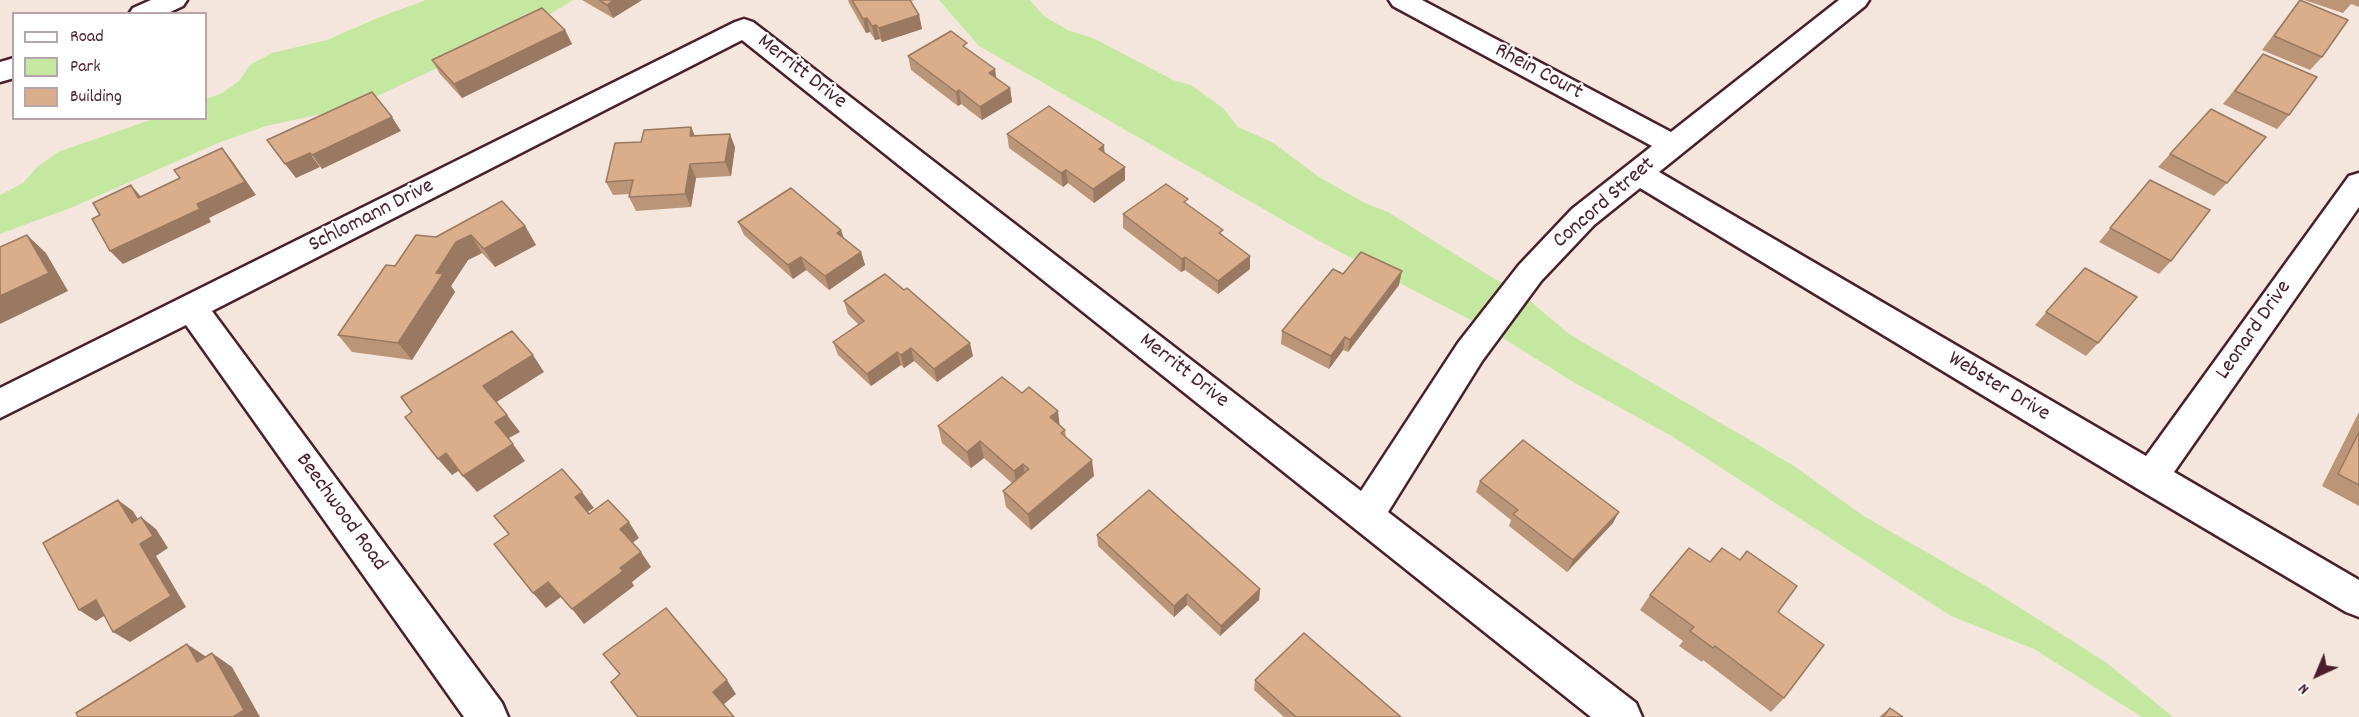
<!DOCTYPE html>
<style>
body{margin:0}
#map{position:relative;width:2359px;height:717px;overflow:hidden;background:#f4e6dc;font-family:Dekko,sans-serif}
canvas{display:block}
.legend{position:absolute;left:12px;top:12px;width:195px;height:108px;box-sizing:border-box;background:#fff;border:2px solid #b7a5aa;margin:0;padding:8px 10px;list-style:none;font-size:18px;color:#4a1f2b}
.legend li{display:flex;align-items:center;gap:12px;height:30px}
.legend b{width:30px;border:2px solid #b7a5aa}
.north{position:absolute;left:2287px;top:645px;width:60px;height:60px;-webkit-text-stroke:4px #fff;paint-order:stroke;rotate:224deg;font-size:16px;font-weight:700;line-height:24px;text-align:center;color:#4a1f2b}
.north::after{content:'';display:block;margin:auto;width:21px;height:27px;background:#4a1f2b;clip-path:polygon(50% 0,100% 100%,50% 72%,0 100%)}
</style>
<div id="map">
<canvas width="2359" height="717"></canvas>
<ul class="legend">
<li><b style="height:8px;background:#fff"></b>Road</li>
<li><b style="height:16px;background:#c5e8a1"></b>Park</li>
<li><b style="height:16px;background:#daad8b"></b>Building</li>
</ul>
<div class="north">N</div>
</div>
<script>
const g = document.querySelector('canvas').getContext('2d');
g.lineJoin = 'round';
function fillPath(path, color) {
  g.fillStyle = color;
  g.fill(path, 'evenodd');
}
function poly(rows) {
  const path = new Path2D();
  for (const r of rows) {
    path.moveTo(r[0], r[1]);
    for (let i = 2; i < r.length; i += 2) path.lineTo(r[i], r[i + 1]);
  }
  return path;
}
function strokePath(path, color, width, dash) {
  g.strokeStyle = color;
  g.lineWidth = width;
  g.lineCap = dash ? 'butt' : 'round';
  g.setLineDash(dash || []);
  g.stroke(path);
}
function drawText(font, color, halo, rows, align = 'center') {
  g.font = font + ' Dekko,sans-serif';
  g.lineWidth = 4.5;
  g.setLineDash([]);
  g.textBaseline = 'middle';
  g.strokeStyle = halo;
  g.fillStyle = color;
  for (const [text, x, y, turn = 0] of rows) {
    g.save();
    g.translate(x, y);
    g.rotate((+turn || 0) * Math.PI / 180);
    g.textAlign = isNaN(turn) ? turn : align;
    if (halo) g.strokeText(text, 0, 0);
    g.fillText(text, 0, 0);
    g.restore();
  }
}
fillPath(poly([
 [426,0,573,0,542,19,354,107,266,126,218,143,73,207,0,234,0,195,23,183,37,167,58,152,153,119,206,118,206,99,222,93,239,81,250,65,272,53,327,40,380,17],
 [939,0,1030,0,1044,16,1068,30,1095,39,1173,80,1191,85,1223,108,1238,127,1272,142,1319,177,1365,203,1388,212,1493,278,1517,290,1569,334,1794,466,1862,515,1987,587,2107,663,2173,717,2142,717,2034,649,1951,616,1670,435,1575,383,1488,329,1321,242,979,46]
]), '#c5e8a1');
const minor = poly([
 [151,0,187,0,183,6,166,14,129,14,133,8,151,0],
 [1389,0,1422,0,1671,132,1839,0,1869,0,1865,6,1659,172,2146,456,2349,176,2359,173,2359,207,2174,472,2359,580,2359,617,2346,612,2138,489,1640,188,1594,225,1541,281,1482,361,1388,512,1636,703,1642,717,1591,717,742,40,212,311,502,703,508,717,464,717,186,325,0,418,0,388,735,22,744,19,753,22,1361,491,1458,343,1519,265,1572,209,1652,146,1393,6,1389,0],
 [14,58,14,78,0,82,0,62,14,58]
]);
strokePath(minor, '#4a1f2b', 5);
fillPath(minor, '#fff');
fillPath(poly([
 [582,0,642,0,613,18],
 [848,0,915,0,910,1,919,15,922,29,882,42,880,39,875,40,870,32,866,33,849,3],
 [2300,0,2322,57,2310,70,2262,50,2289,14],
 [2304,0,2359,0,2359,7,2351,4,2343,13],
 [565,30,572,44,462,98,440,74,432,60],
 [968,50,996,78,1010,88,1012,102,982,120,961,104,958,106,911,70,908,56],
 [2263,54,2289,115,2277,129,2223,104],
 [691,127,695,136,735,147,731,176,696,178,691,207,636,211,629,197,630,194,613,195,606,182,641,142],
 [1007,134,1104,145,1104,153,1125,180,1094,203,1068,183,1063,187,1009,148],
 [2170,154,2227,183,2214,196,2158,167],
 [2150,180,2171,261,2159,274,2099,242],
 [1188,205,1223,235,1250,269,1218,294,1185,270,1181,272,1123,228,1123,214],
 [738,222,841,230,844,238,861,252,865,265,829,290,806,270,793,279,744,235],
 [525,226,536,245,495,267,482,253,468,260,451,286,455,292,412,360,352,352,338,335,395,266,436,237],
 [2085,268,2098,343,2086,356,2035,325],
 [1343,274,1399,285,1348,352,1343,350,1329,369,1281,344,1282,331],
 [844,301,973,356,937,382,914,361,904,368,901,365,871,386,838,355,833,342,859,325,848,314],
 [2359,412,2359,506,2322,486],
 [938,426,1065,430,1066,437,1094,476,1031,530,1006,507,1003,491,1012,483,984,458,971,468,942,443],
 [1480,481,1613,523,1567,572,1509,526,1511,520,1476,492],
 [1097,535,1260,589,1259,600,1220,636,1187,605,1174,617,1098,546],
 [1650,595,1778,612,1784,698,1771,712,1703,660,1702,662,1679,646,1683,641,1640,610],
 [1255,680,1401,717,1284,717,1254,690],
 [1890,708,1903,717,1879,717]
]), '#bb9578');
fillPath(poly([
 [614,0,642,0,613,18,607,5],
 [919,15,922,29,882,42,879,28],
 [867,18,870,32,866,33,863,19],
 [876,25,880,39,875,40,872,26],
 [565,30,572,44,462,98,454,84],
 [995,69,997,82,989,73],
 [1010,88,1012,102,982,120,980,107],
 [959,90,961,104,958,106,956,92],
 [392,117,401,131,322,169,312,155],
 [691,127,697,141,690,136],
 [730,134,735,147,731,176,725,162],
 [1104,145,1105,159,1099,149],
 [222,148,233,162,256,195,209,218,211,222,123,264,110,251,197,204],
 [310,153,320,167,296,178,285,164],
 [690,164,696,178,691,207,685,194],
 [1125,167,1125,180,1094,203,1093,189],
 [1066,170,1068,183,1063,187,1061,173],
 [131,185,143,199,138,198],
 [525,226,536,245,495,267,484,249],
 [841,230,845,244,837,233],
 [27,235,46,253,68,291,0,324,0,296],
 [471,235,482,253,468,260,451,286,455,292,412,360,398,343,436,273,456,242],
 [861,252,865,265,829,290,825,276],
 [1250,256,1250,269,1218,294,1218,281],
 [801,257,806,270,793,279,788,265],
 [1185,257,1185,270,1181,272,1182,259],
 [1402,271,1399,285,1348,352,1350,340],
 [1345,337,1343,350,1329,369,1331,356],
 [970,343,973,356,937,382,934,369],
 [911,348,914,361,904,368,901,355],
 [897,352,901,365,871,386,867,374],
 [533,355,544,372,495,403,483,386],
 [1058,411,1060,428,1050,417],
 [507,415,520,432,507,439,495,422],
 [980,441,984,458,971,468,967,452],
 [513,444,525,461,477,492,463,476],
 [446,453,460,470,452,475,438,459],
 [1092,460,1094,476,1031,530,1028,514],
 [1023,464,1026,480,1017,488,1014,471],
 [582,492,594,508,586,513,575,497],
 [118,500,133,511,147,534,132,523],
 [1619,512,1613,523,1567,572,1573,560],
 [141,517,156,529,168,548,156,556,186,607,130,642,113,632,140,544],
 [629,522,639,538,631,544,620,529],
 [641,552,651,567,632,582,634,586,584,624,572,609,620,568],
 [548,582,561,597,546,608,533,593],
 [1260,589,1259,600,1220,636,1221,626],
 [1187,594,1187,605,1174,617,1174,606],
 [96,600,112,611,96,621,79,610],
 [187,644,208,658,197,662],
 [212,653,232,667,260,717,233,717],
 [727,680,736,694,723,705,713,692]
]), '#997961');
const building = poly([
 [599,0,614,0,607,5,599,0],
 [852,0,910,0,919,15,879,28,876,25,872,26,867,18,863,19,852,0],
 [2300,0,2348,20,2322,57,2274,36,2300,0],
 [542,8,565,30,454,84,432,60,542,8],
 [951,31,967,43,963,46,995,69,989,73,1010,88,980,107,959,90,956,92,908,56,951,31],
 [2263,54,2317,77,2289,115,2235,91,2263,54],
 [372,92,392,117,312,155,310,153,285,164,267,140,372,92],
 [1049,106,1104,145,1099,149,1125,167,1093,189,1066,170,1061,173,1007,134,1049,106],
 [2211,109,2266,137,2227,183,2170,154,2211,109],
 [691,127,690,136,730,134,725,162,690,164,685,194,629,197,633,180,606,182,615,143,641,142,644,130,691,127],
 [222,148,245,182,197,204,200,209,110,251,92,219,100,215,93,203,131,185,138,198,180,178,174,170,222,148],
 [2150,180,2210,210,2171,261,2110,228,2150,180],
 [1166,184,1188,199,1184,202,1223,230,1219,233,1250,256,1218,281,1185,257,1182,259,1123,214,1166,184],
 [791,188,841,230,837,233,861,252,825,276,801,257,788,265,738,222,791,188],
 [502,201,525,226,484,249,471,235,456,242,436,273,443,274,398,343,338,335,386,265,395,266,416,235,436,237,502,201],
 [27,235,49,273,0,296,0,247,27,235],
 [1361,252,1402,271,1350,340,1345,337,1331,356,1282,331,1333,269,1343,274,1361,252],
 [2085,268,2137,297,2098,343,2046,312,2085,268],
 [885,274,904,290,907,288,970,343,934,369,911,348,901,355,897,352,867,374,833,342,864,321,844,301,885,274],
 [512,331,533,355,483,386,507,415,495,422,513,444,463,476,446,453,438,459,405,417,412,412,401,397,512,331],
 [1002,377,1022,393,1029,387,1058,411,1050,417,1065,430,1061,433,1092,460,1028,514,1003,491,1029,469,1023,464,1014,471,980,441,967,452,938,426,1002,377],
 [2359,432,2359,485,2338,474,2359,432],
 [1523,440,1619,512,1573,560,1513,514,1518,510,1480,481,1523,440],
 [562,469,582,492,575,497,589,514,608,500,629,522,620,529,641,552,620,568,623,571,572,609,548,582,533,593,494,544,509,534,494,516,562,469],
 [1149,490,1260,589,1221,626,1187,594,1174,606,1097,535,1149,490],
 [118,500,132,523,141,517,153,536,140,544,171,596,113,632,96,600,79,610,43,543,118,500],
 [1689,548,1710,562,1722,548,1740,560,1747,551,1797,586,1778,612,1824,645,1784,698,1715,646,1713,648,1690,631,1694,627,1650,595,1689,548],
 [666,608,727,680,713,692,734,717,638,717,611,682,620,674,603,654,666,608],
 [1304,633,1401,717,1296,717,1255,680,1304,633],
 [187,644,197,662,212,653,244,710,233,717,78,717,76,713,187,644],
 [1890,708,1903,717,1883,717,1890,708]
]);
fillPath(building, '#daad8b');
strokePath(building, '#997961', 1.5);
drawText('22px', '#4a1f2b', '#fff', [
 ["Merritt Drive",801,73,38],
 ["Rhein Court",1538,73,28],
 ["Concord Street",1605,204,-41],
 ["Schlomann Drive",372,217,-27],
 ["Leonard Drive",2255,331,-55],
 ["Merritt Drive",1183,372,38],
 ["Webster Drive",1998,388,31],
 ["Beechwood Road",340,513,54]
]);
</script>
